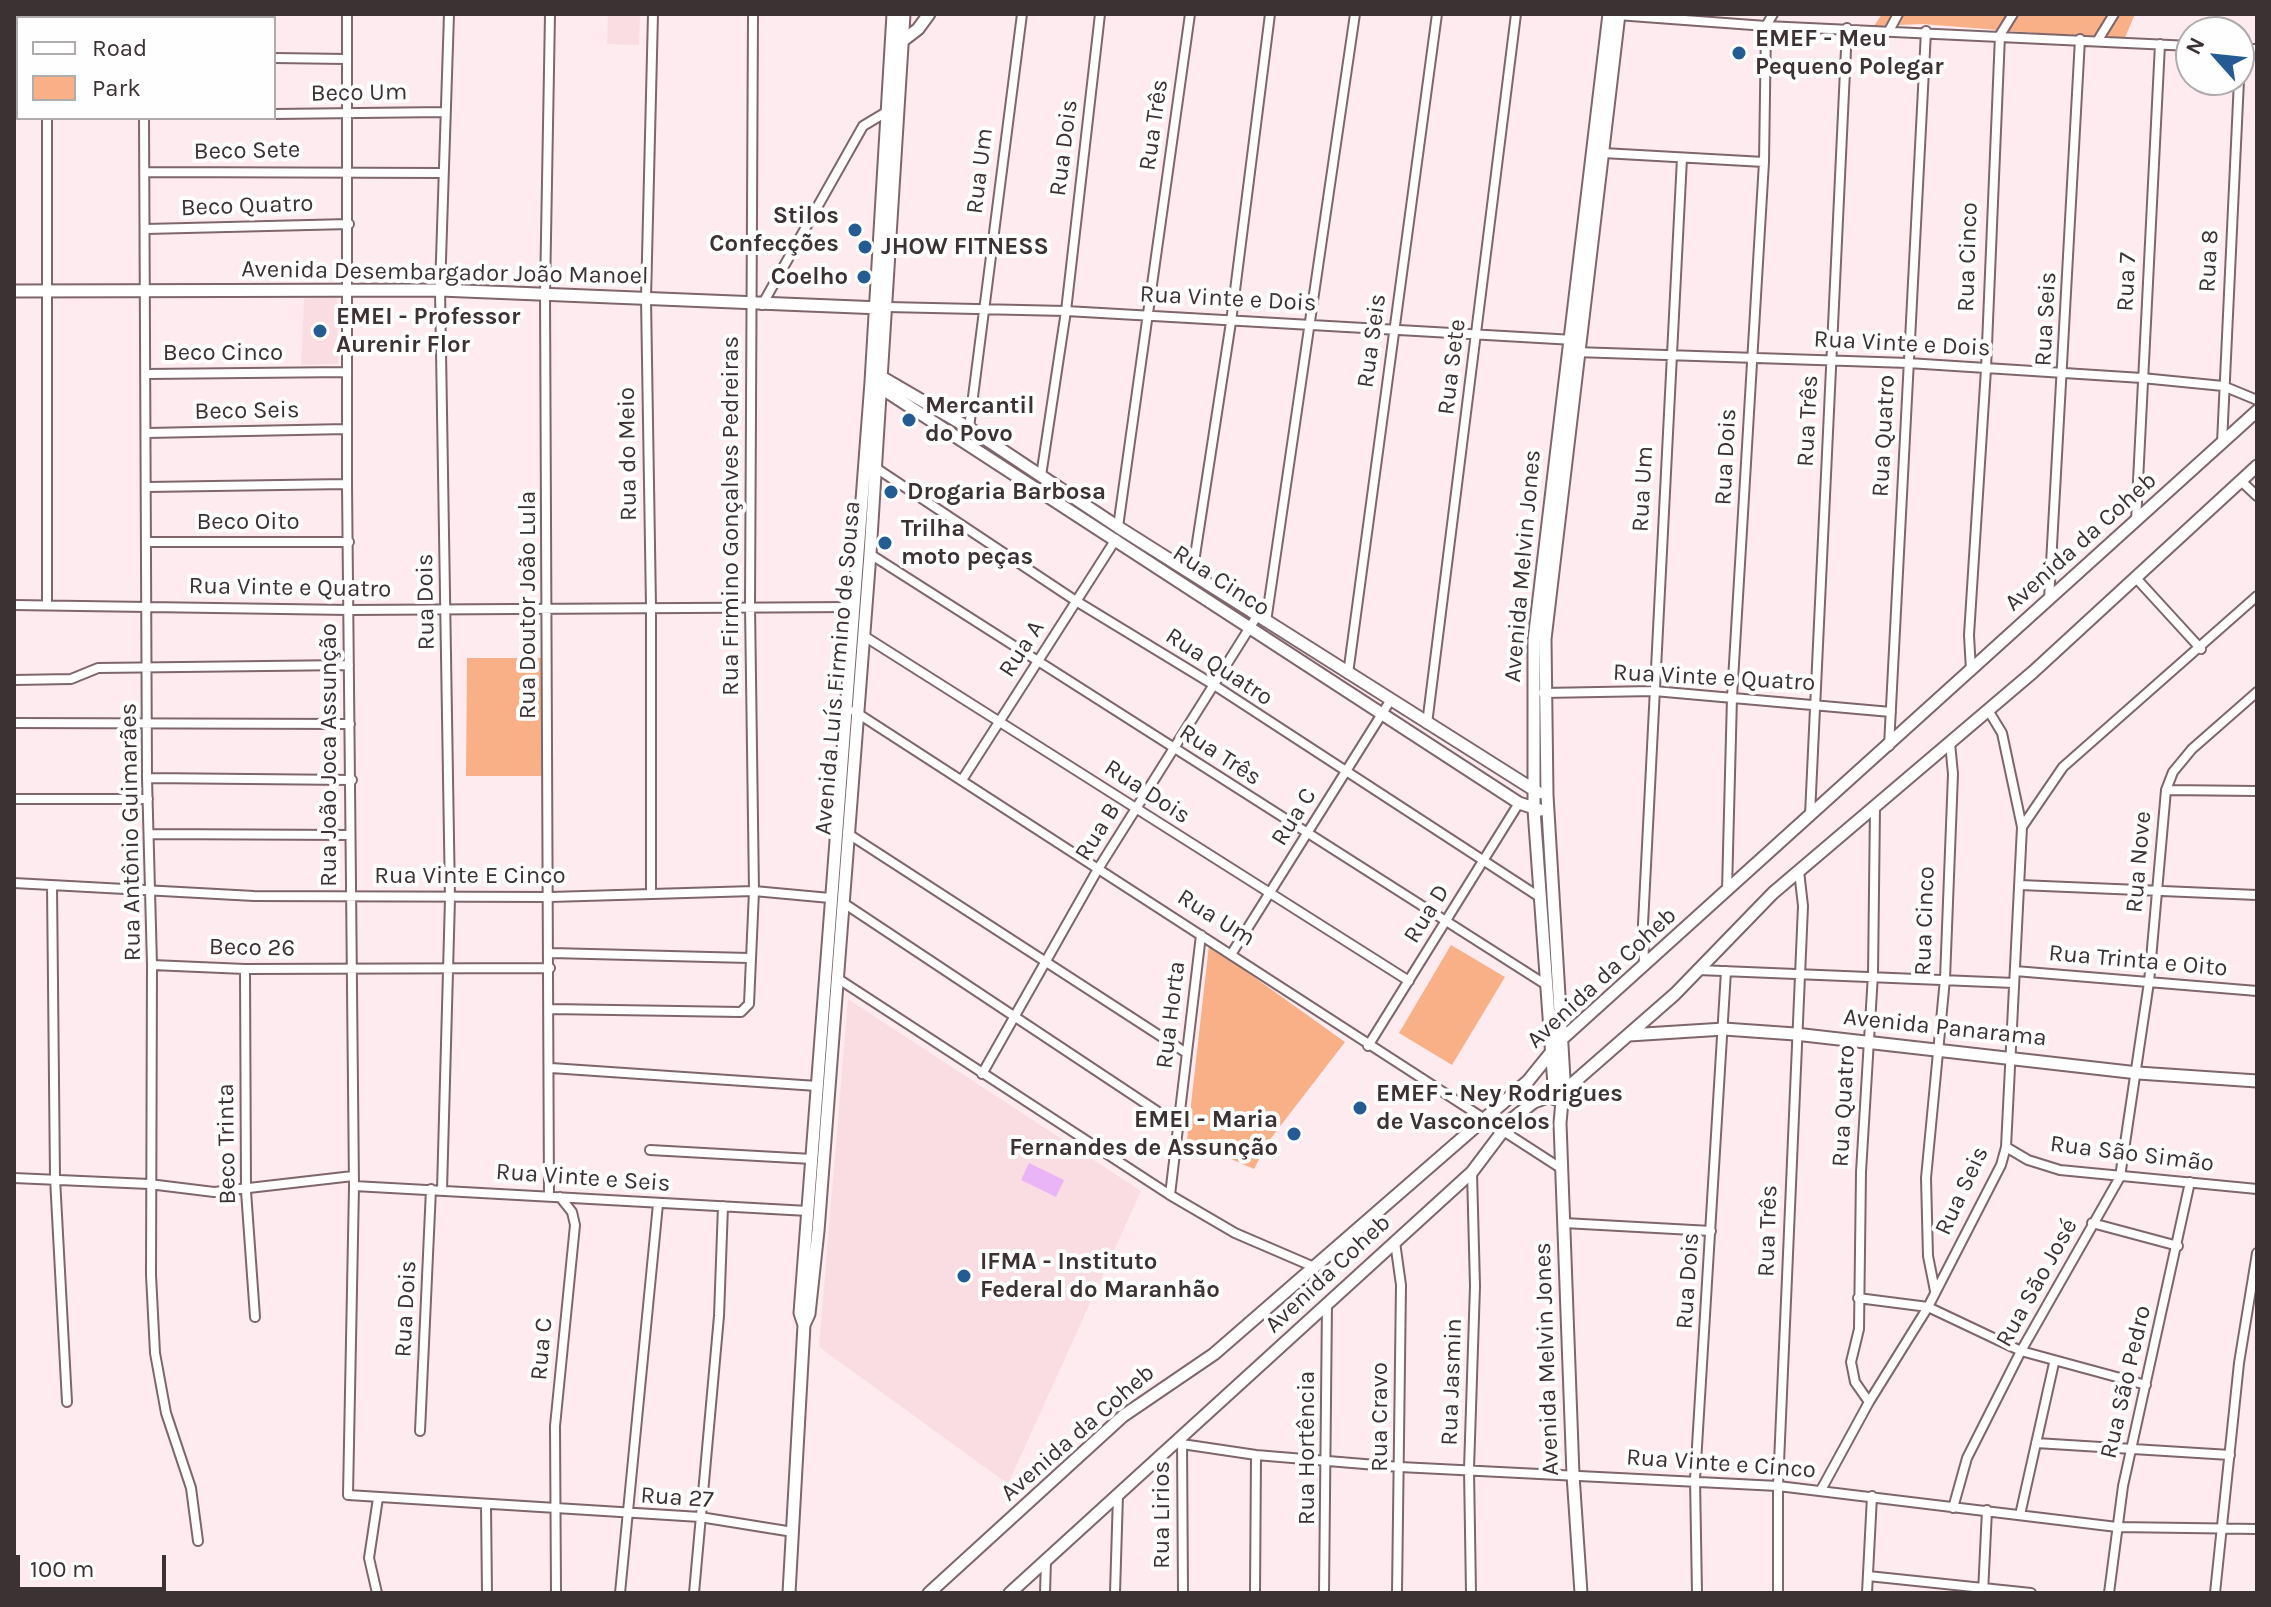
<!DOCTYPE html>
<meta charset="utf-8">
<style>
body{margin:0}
#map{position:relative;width:2271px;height:1607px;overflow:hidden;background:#fdebef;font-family:Karla,sans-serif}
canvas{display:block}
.frame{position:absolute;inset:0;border:16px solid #3c3133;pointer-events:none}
.legend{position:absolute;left:16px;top:16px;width:260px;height:104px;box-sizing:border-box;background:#fefefe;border:2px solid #b0acad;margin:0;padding:10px 14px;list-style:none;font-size:24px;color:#3c3133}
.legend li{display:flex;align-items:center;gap:16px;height:40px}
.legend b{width:40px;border:2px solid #b0acad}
.north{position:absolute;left:2175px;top:16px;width:80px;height:80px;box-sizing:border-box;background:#fefefe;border:2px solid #b0acad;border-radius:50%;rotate:297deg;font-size:22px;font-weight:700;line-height:32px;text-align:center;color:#3c3133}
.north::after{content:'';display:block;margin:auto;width:28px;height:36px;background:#245b93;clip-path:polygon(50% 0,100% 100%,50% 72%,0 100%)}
.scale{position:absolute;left:16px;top:1555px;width:150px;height:36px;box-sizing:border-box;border:4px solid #3c3133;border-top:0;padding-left:10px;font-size:24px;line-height:28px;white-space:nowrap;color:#3c3133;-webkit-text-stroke:6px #fefefe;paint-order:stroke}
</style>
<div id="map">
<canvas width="2271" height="1607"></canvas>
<div class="frame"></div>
<ul class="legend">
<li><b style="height:10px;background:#fff"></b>Road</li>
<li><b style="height:22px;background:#f9b086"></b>Park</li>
</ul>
<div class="north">N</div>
<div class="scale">100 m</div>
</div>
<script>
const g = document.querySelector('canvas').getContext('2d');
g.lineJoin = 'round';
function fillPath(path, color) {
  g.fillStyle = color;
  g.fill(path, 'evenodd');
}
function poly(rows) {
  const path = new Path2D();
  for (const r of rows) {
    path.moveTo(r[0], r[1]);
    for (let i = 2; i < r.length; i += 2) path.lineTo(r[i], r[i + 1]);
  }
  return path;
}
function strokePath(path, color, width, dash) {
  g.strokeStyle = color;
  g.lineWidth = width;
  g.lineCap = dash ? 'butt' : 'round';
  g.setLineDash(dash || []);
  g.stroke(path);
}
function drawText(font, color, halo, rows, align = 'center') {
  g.font = font + ' Karla,sans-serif';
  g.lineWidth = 8;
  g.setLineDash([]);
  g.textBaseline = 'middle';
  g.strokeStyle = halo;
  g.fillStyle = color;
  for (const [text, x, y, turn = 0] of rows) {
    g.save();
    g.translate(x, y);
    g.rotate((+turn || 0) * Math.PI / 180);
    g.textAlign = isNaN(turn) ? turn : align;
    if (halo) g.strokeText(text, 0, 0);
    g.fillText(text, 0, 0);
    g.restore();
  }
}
fillPath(poly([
 [608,14,640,14,639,45,607,44],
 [337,297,338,364,301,365,304,298],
 [848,999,1141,1191,1008,1484,819,1347]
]), '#fadde2');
fillPath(poly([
 [1882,14,2135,14,2124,40,1922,24,1874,26],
 [467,658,544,658,544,776,466,776],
 [1209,945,1345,1042,1268,1142,1254,1169,1187,1140],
 [1451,945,1505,977,1452,1065,1399,1033]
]), '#f9b086');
fillPath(poly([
 [1029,1163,1064,1180,1056,1197,1021,1180]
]), '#eab5f7');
const street = poly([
 [47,14,47,18],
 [145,14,145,18],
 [347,14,347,484,354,1186,348,1495,700,1517,793,1532],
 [1617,15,1766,26,2191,46],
 [1890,29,1898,14],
 [2098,40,2114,14],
 [2239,49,2257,49],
 [274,58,347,59],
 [2239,70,2240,49],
 [274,114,445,112],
 [144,118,147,778,152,965,151,1275,155,1353,166,1413,191,1488,198,1541],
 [1603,153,1764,162],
 [146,172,442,173],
 [146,229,349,224],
 [762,305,863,126,888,111],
 [887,307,1066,311,1574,340],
 [1575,352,1908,363,2142,378,2223,386,2257,400],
 [147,374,347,372],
 [969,428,1022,14],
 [147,433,347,429],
 [2222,443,2239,80],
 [876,468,1076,601,1214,685,1541,898],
 [1041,476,1066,311,1100,14],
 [2241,481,2257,496],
 [147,487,347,484],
 [2136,521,2160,44],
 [1118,527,1190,14],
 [147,542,349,542],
 [870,554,1548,986],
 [1192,575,1231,322,1270,14],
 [2136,578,2201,649],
 [2049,600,2080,39],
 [47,604,47,118],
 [14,605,349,610,854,607],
 [1266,622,1355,14],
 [864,636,1409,981],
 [1971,671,1969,635,1986,369,2000,35,2013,14],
 [1348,674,1437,14],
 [14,680,71,679,98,668,349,665],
 [1543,693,1654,691,1891,712],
 [854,711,1562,1169],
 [14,723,350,724],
 [1427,724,1516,14],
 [1889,746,1926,31],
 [147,778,352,780],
 [962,780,1116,539],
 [2166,790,2257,791],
 [14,799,148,799],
 [1810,815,1847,28],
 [2022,827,2063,767,2257,596],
 [847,833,1185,1052],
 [149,834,350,835],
 [14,883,254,896,550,897,754,891,830,898],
 [2020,885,2257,895],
 [52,886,55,1178,67,1402],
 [1727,890,1732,697,1764,162,1766,26,1773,14],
 [651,894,651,607,646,298,653,14],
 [842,902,1178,1125],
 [551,953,749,958],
 [1232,953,1390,701],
 [152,965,245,969,550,968],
 [1644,966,1643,924,1682,158],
 [245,969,246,1191,255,1317],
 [1698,970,2014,983],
 [2015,971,2257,991],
 [837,978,1170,1195,1235,1233,1314,1267],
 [550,1009,741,1012,749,1004,754,891,750,606,753,14],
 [1368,1046,1519,803],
 [551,1068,817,1086],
 [982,1074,1098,869,1257,616],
 [2006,1147,2028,1160,2060,1170,2257,1189],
 [650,1150,812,1159],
 [14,1178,149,1184,214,1192,353,1176],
 [354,1186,808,1211],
 [442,1190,450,898,440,290,449,14],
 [549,1195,545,293,550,14],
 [1170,1195,1201,935],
 [1564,1223,1711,1231],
 [2092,1223,2178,1246],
 [1395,1242,1401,1285,1397,1593],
 [1935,1291,1928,1256,1926,1178,1945,979,1953,774,1950,743],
 [1858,1298,1928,1307,2021,1351,2146,1385],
 [1869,1402,1855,1382,1851,1362,1859,1329,1861,1172,1873,974,1875,807],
 [420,1431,431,1189],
 [1182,1438,1183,1593],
 [2036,1443,2230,1455],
 [1182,1444,1256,1455,1400,1467,1778,1486,2117,1527,2257,1529],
 [1821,1490,1869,1402,1928,1307,2001,1165,2006,1147,2022,827,2002,733,1988,710],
 [486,1505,487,1593],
 [1953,1508,1967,1458,2021,1351,2120,1177,2149,982,2166,790,2173,772,2192,749,2257,692],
 [2020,1515,2054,1363],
 [1868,1576,2031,1593],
 [377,1593,369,1558,378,1498],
 [556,1593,555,1426,575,1225,572,1212,560,1197],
 [620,1593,658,1204],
 [694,1593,719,1316,723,1206],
 [1045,1593,1046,1560],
 [1115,1593,1118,1495],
 [1255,1593,1256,1455],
 [1324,1593,1327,1304],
 [1471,1593,1469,1469,1475,1286,1472,1172],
 [1697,1593,1695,1479,1726,971],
 [1778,1593,1778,1486,1803,906,1799,871],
 [1867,1593,1872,1496],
 [1983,1593,1987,1510],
 [2109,1593,2123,1486,2190,1182],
 [2215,1593,2239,1363,2257,1253]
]);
const secondary = poly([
 [901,42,918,29,929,14],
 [14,291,440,290,881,308],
 [878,375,969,428,1118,527,1539,793],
 [878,386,1519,803,1540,810],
 [1629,1035,1724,1029,1795,1034,2138,1073,2257,1081],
 [1555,1099,1534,810,1534,640,1609,14],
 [804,1325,800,1313,871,382,893,14],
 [789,1593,804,1325,809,1314,818,1231,870,554,904,14],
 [929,1593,1123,1416,1214,1354,1528,1081,1562,1039,2257,411],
 [1010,1593,1472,1172,1512,1119,1534,1102,1564,1091,1675,994,1773,893,2033,672,2257,466],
 [1581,1593,1573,1475,1560,1123,1564,1079,1547,795,1545,639,1619,14]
]);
strokePath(street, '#7e666b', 12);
strokePath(secondary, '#7e666b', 15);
strokePath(street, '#fff', 8);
strokePath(secondary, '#fff', 11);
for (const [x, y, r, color] of [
 [1739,53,8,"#245b93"],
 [855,230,8,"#245b93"],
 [865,247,8,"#245b93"],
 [864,277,8,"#245b93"],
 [320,331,8,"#245b93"],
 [909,420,8,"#245b93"],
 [891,492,8,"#245b93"],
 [885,543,8,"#245b93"],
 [1360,1108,8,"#245b93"],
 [1294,1134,8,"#245b93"],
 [964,1276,8,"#245b93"]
]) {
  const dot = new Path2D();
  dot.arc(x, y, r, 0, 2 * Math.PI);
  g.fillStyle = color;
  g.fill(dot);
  strokePath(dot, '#fefefe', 3);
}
drawText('bold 24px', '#3c3133', '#fefefe', [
 ["EMEF - Meu",1755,39],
 ["Pequeno Polegar",1755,67],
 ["Stilos",839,216,"right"],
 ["Confecções",839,244,"right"],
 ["JHOW FITNESS",881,247],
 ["Coelho",848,277,"right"],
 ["EMEI - Professor",336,317],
 ["Aurenir Flor",336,345],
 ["Mercantil",925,406],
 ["do Povo",925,434],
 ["Drogaria Barbosa",907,492],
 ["Trilha",901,529],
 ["moto peças",901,557],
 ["EMEF - Ney Rodrigues",1376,1094],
 ["de Vasconcelos",1376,1122],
 ["EMEI - Maria",1278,1120,"right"],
 ["Fernandes de Assunção",1278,1148,"right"],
 ["IFMA - Instituto",980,1262],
 ["Federal do Maranhão",980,1290]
], 'left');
drawText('24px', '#3c3133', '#fefefe', [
 ["Beco Um",359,93,-1],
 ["Rua Três",1154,125,-82],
 ["Rua Dois",1064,148,-83],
 ["Beco Sete",247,151,-1],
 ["Rua Um",980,171,-83],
 ["Beco Quatro",247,206,-2],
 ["Rua Cinco",1968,257,-88],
 ["Rua 8",2209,261,-87],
 ["Avenida Desembargador João Manoel",445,273,1],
 ["Rua 7",2127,282,-87],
 ["Rua Vinte e Dois",1228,299,3],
 ["Rua Seis",2046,319,-87],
 ["Rua Seis",1372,341,-82],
 ["Rua Vinte e Dois",1902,344,3],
 ["Beco Cinco",223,353],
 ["Rua Sete",1452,367,-83],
 ["Beco Seis",247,411,-1],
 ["Rua Três",1808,421,-87],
 ["Rua Quatro",1884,436,-87],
 ["Rua do Meio",628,454,-91],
 ["Rua Dois",1726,457,-87],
 ["Rua Um",1643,489,-87],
 ["Rua Firmino Gonçalves Pedreiras",731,516,-90],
 ["Beco Oito",248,522],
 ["Avenida da Coheb",2081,542,-42],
 ["Avenida Melvin Jones",1523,566,-85],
 ["Rua Cinco",1221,581,33],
 ["Rua Vinte e Quatro",290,588,1],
 ["Rua Dois",426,602,-91],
 ["Rua Doutor João Lula",528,605,-90],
 ["Rua A",1022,649,-57],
 ["Rua Quatro",1219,667,33],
 ["Avenida Luís Firmino de Sousa",838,668,-85],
 ["Rua Vinte e Quatro",1714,678,3],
 ["Rua João Joca Assunção",329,755,-90],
 ["Rua Três",1220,755,33],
 ["Rua Dois",1147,792,33],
 ["Rua C",1294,817,-58],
 ["Rua Antônio Guimarães",131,832,-91],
 ["Rua B",1098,832,-58],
 ["Rua Nove",2139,862,-85],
 ["Rua Vinte E Cinco",470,876],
 ["Rua D",1427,914,-58],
 ["Rua Um",1216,918,32],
 ["Rua Cinco",1925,921,-88],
 ["Beco 26",252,948,1],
 ["Rua Trinta e Oito",2138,961,5],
 ["Avenida da Coheb",1602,978,-43],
 ["Rua Horta",1171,1015,-83],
 ["Avenida Panarama",1945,1028,6],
 ["Rua Quatro",1844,1106,-87],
 ["Beco Trinta",227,1144,-91],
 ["Rua São Simão",2132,1154,7],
 ["Rua Vinte e Seis",583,1178,4],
 ["Rua Seis",1962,1191,-65],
 ["Rua Três",1768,1231,-88],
 ["Avenida Coheb",1328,1274,-43],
 ["Rua Dois",1688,1281,-86],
 ["Rua São José",2037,1283,-61],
 ["Rua Dois",406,1309,-87],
 ["Rua C",542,1349,-85],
 ["Avenida Melvin Jones",1547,1359,-92],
 ["Rua Jasmin",1452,1382,-88],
 ["Rua São Pedro",2126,1382,-77],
 ["Rua Cravo",1380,1417,-90],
 ["Avenida da Coheb",1078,1433,-41],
 ["Rua Hortência",1307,1448,-90],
 ["Rua Vinte e Cinco",1721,1464,4],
 ["Rua 27",677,1498,4],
 ["Rua Lirios",1162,1515,-90]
]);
</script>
